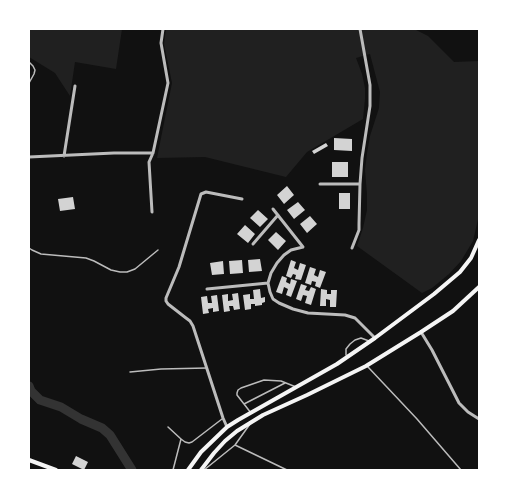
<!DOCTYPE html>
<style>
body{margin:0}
#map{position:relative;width:508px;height:499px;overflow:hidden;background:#111;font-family:Lato,sans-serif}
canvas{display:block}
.frame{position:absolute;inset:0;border:30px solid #fff;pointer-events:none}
</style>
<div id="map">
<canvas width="508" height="499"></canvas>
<div class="frame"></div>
</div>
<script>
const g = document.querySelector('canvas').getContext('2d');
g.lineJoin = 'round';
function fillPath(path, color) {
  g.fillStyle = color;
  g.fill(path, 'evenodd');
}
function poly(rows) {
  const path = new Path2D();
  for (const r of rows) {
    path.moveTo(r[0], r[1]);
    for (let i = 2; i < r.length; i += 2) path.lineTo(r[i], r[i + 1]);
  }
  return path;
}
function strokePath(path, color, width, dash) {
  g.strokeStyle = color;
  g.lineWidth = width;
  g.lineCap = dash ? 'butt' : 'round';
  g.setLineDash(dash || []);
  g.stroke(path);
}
fillPath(poly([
 [29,29,122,29,116,69,75,62,70,96,55,73,29,57],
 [166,29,414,29,428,36,454,62,479,61,479,215,473,241,461,261,449,274,432,288,422,293,357,246,363,228,367,210,367,194,365,170,367,153,370,136,379,108,380,92,370,54,356,58,362,74,365,88,365,99,363,119,307,152,286,177,205,157,157,158,172,83,164,44]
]), '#202020');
strokePath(poly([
 [29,386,31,391,40,400,61,407,81,419,102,428,110,435,132,470]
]), '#333', 9);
fillPath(poly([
 [334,138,352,139,352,151,334,150],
 [326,143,328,146,314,154,312,151],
 [332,162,348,162,348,177,332,177],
 [287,186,294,195,284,204,277,195],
 [339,193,350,193,350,209,339,209],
 [73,197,75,209,60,211,58,199],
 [298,202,305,210,294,219,287,210],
 [258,210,268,219,260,227,250,218],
 [310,216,317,224,307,233,300,224],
 [245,225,255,234,248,243,237,234],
 [276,232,286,241,278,250,268,240],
 [260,259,262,271,249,272,248,260],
 [242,260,243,273,230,274,229,261],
 [291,260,296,262,294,268,298,270,300,263,306,265,301,280,295,279,296,275,293,274,291,278,286,276],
 [223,261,224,274,212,275,210,263],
 [310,267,316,269,314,275,318,277,320,270,326,272,320,288,315,286,316,282,312,281,311,285,305,283],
 [282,276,287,278,286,282,290,284,291,279,297,281,291,297,286,295,288,289,284,287,282,294,276,292],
 [301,284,307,286,305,290,309,291,311,287,316,289,311,305,305,303,307,296,303,295,301,301,296,299],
 [260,289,261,298,265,297,265,302,262,303,262,305,255,306,255,304,251,304,251,309,245,310,243,295,250,294,250,299,254,299,253,290],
 [321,289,327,290,327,294,331,294,331,290,337,290,336,307,330,307,330,300,326,299,326,306,320,306],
 [238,293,240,309,234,310,233,306,229,306,230,311,224,312,222,295,228,294,228,301,233,300,232,294],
 [217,295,219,311,213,312,213,308,208,309,209,313,203,314,201,297,207,296,208,303,212,303,211,296],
 [76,456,88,462,84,470,72,464]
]), '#d3d3d3');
strokePath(poly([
 [29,62,33,66,35,70,34,74,29,83],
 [29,248,32,250,41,254,86,258,94,261,111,270,120,272,127,272,135,269,158,250],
 [346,355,346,349,350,344,355,340,361,338,369,341],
 [368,367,417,419,461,470],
 [130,372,161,369,207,368],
 [244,404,285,383],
 [251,413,237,395,237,393,238,390,241,388,264,380,281,381,296,387],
 [168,427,181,439,185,442,189,443,192,442,222,419],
 [235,445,287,470],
 [173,470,181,439],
 [204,470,235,445,250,424]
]), '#bcbcbc', 1.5);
strokePath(poly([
 [64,156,75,86],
 [29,157,114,153,153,153],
 [320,184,360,184],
 [273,209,303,247,291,250,284,255,277,263,271,273,268,283,270,292,273,299,279,303,293,309,308,313,345,315,355,318,375,338],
 [152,212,149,162,153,153,168,83,161,43,163,29],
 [253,244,278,215],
 [352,248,359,230,359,224,360,184,362,158,370,106,370,85,360,29],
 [207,289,268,283],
 [421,332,432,350,459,403,468,412,479,419],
 [227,427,223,418,193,326,190,321,186,318,168,304,166,301,166,298,179,267,201,194,206,192,242,199]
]), '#bcbcbc', 3);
strokePath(poly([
 [29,460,56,470],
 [188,470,201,452,227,427,238,420,337,364,375,338,434,294,460,272,471,258,479,240],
 [201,470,214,453,225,441,237,431,263,415,307,395,366,366,421,332,453,311,479,287]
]), '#f5f5f5', 4);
</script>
